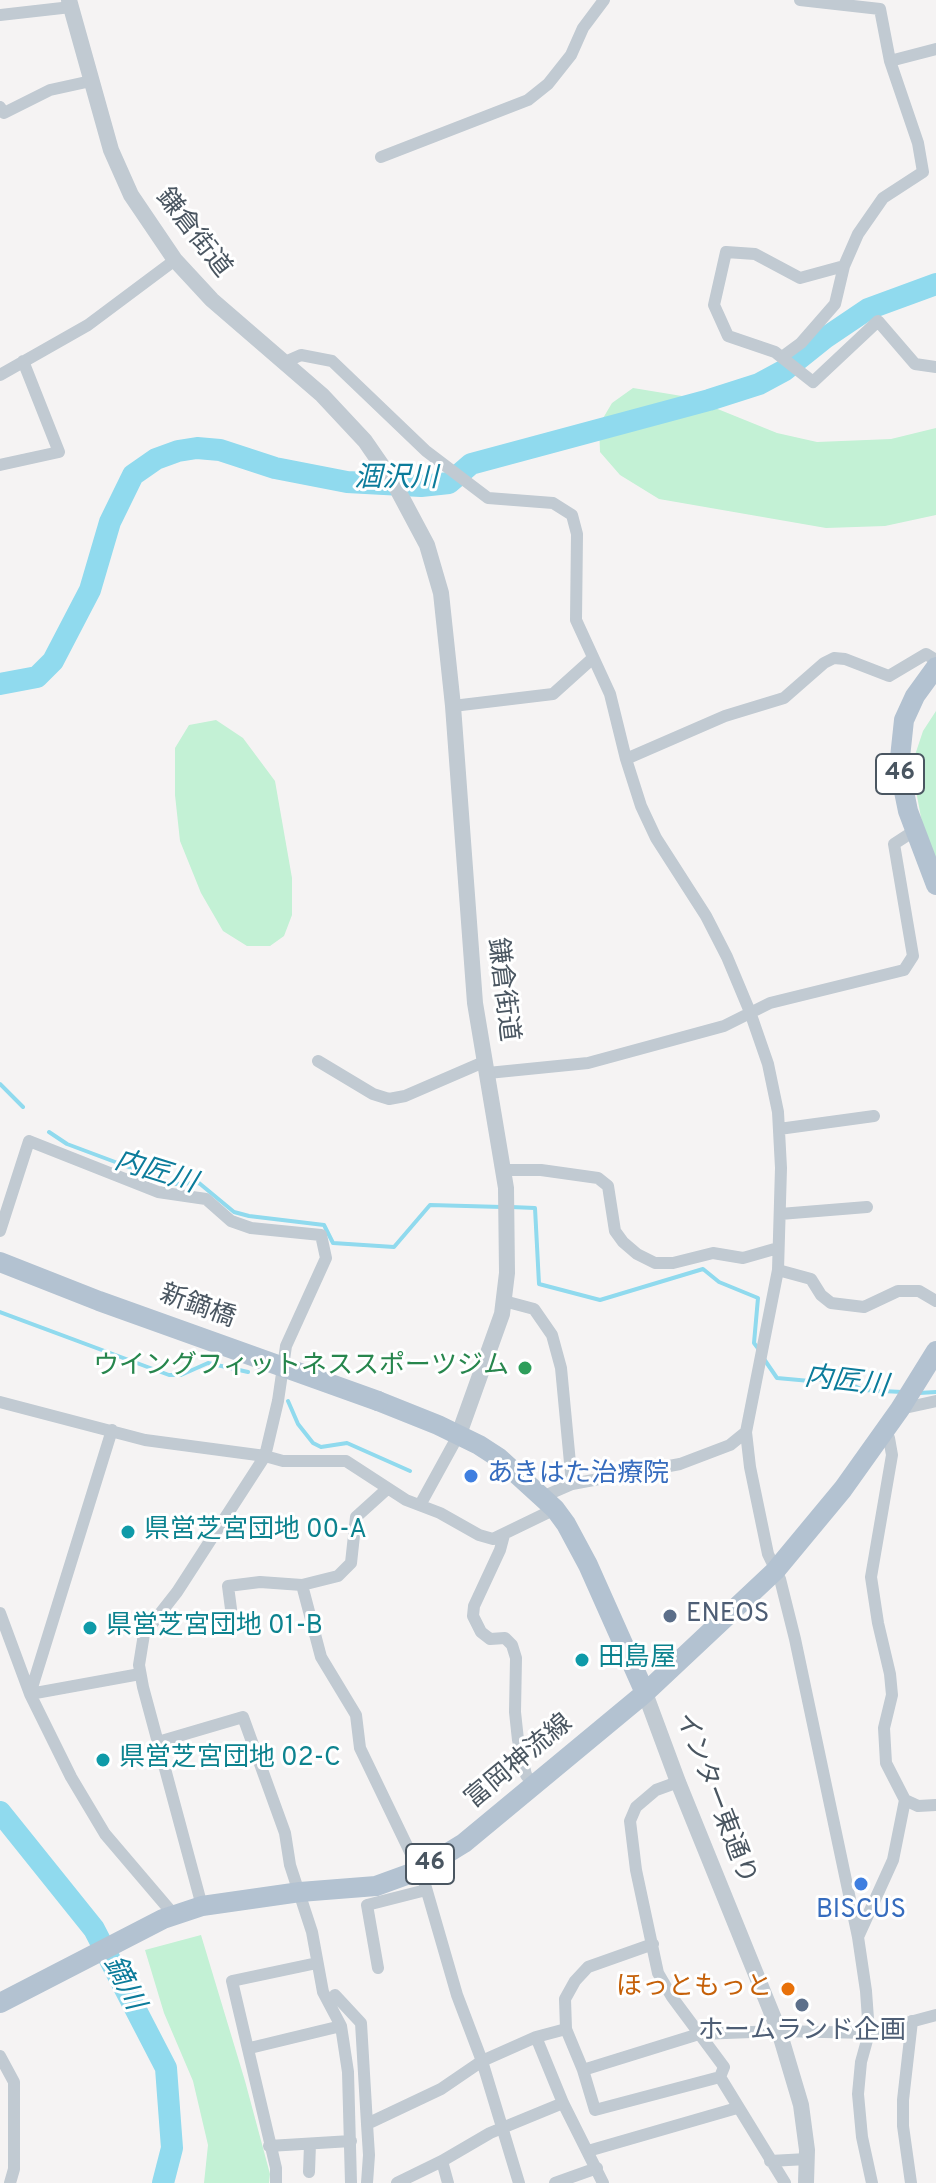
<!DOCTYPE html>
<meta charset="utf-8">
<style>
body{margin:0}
canvas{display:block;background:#f5f3f3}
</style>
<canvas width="936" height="2183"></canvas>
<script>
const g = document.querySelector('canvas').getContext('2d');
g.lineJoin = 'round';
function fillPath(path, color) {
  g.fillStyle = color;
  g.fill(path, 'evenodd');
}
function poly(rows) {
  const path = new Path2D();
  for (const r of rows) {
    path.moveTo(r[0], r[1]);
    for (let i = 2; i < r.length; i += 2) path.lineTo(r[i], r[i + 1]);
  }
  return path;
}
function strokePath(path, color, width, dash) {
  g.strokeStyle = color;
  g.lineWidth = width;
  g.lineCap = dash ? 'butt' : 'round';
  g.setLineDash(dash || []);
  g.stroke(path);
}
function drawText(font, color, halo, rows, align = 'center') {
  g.font = font + ' Overpass,"Noto Sans JP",sans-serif';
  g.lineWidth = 6;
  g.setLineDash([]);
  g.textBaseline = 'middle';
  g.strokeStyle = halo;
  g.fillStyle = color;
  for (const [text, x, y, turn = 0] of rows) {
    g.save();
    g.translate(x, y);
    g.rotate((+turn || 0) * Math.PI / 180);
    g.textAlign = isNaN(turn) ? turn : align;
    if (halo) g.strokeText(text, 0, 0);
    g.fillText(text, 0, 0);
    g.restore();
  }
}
fillPath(poly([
 [633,388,688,397,777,433,817,442,891,439,936,428,936,515,885,526,826,528,659,499,620,475,600,452,599,425,612,403],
 [936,711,936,861,923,828,917,796,915,755,923,731],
 [216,720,243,738,275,781,292,878,292,915,284,936,270,946,247,946,223,931,201,893,180,841,175,795,175,748,189,725],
 [201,1935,245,2081,270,2174,269,2183,204,2183,208,2145,193,2081,164,2013,145,1950]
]), '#c3f1d5');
strokePath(poly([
 [0,1084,23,1107],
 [49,1132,67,1144,174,1184,199,1183,234,1212,249,1216,324,1225,333,1243,394,1247,430,1205,502,1207],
 [511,1207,535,1208,539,1284,600,1300,703,1269,719,1282,758,1298,754,1343,760,1351],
 [0,1312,169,1375,181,1375,208,1363,248,1372],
 [764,1359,777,1378,810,1381,836,1377,863,1390,902,1392],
 [919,1393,936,1392],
 [288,1401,298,1424,313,1443,321,1447,347,1443,410,1471]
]), '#90daee', 4);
strokePath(poly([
 [0,684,37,677,53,661,90,590,110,522,133,475,156,459,178,451,197,448,220,450,275,468,347,482,421,486,449,483,471,464,709,400,759,384,785,370,825,338,868,309,936,284],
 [0,1812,94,1929,166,2068,172,2148,163,2183]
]), '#90daee', 22);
strokePath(poly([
 [800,0,880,9,890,61],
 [0,15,71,7],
 [0,107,4,113,50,90,91,81],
 [381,157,528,100,548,84,571,55,583,28,604,0],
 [844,266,800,278,755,254,726,252,714,305,728,336,775,352,813,382,878,321,915,364,936,367],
 [782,357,801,343,835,304,844,266,858,234,883,198,923,172,918,143,890,61,936,49],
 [285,362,301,355,332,361,426,451,488,498,553,503,572,515,577,534,576,620,610,694,626,759,641,806,656,838,706,916,727,957,750,1012,768,1064,778,1112,781,1168,778,1270,746,1432,750,1467,768,1554,780,1579,795,1639,858,1937,866,1991,869,2033,861,2062,858,2094,862,2137,872,2183],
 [0,375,88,325,175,260],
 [0,465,59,452,23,361],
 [453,706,553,694,593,658],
 [626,759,725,716,784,698,824,663,834,658,845,659,889,676,926,654,936,660],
 [318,1061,373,1094,389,1099,405,1096,486,1061],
 [488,1073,588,1063,724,1026,770,1003,904,970,913,956,894,844,914,831],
 [779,1129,874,1116],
 [503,1170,541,1170,598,1178,608,1186,615,1231,623,1242,637,1254,655,1263,673,1263,713,1253,743,1258,778,1248],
 [780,1214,867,1207],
 [0,1231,29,1141,158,1192,206,1199,231,1221,251,1228,321,1235,326,1258,286,1346,278,1401,265,1456,177,1592,144,1634,139,1665,143,1687,202,1906],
 [778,1270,811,1279,821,1295,831,1303,864,1307,898,1291,919,1291,936,1301],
 [504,1301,534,1309,552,1335,561,1368,572,1484],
 [0,1402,145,1440,265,1456,283,1461,346,1461,406,1500,440,1513,479,1535,493,1539,555,1509],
 [900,1409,936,1401],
 [542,1497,572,1484,680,1464,730,1445,746,1432],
 [420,1505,459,1434],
 [504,1535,500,1550,474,1606,473,1616,481,1632,490,1639,505,1638,512,1645,516,1658,515,1712,518,1740,526,1775,534,1785],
 [302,1585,321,1657,356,1715,360,1748,424,1881,457,1995,482,2061,519,2183],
 [231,1609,228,1586,260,1582,302,1585,338,1576,351,1563,356,1517,387,1489],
 [0,1613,30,1694,71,1777,105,1834,174,1915],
 [30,1694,112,1430],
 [30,1694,140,1674],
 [158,1742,243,1717,285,1833,290,1865,312,1932,323,1992,341,2026,348,2072,351,2183],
 [678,1782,656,1790,636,1807,630,1821,636,1870,658,1973,672,1997,724,2067,720,2077,785,2183],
 [905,1800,918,1806,936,1805],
 [858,1937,893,1860,905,1800,886,1763,884,1728,892,1695,890,1674,878,1623,871,1577,892,1455,889,1438,883,1432],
 [378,1968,367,1905,426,1890],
 [335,1995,361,2023,367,2124],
 [566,2029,565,1999,575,1981,588,1967,653,1944],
 [536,2037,563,2103,603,2183],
 [250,2048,341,2026],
 [0,2056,14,2082,14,2169,10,2183],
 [583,2070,699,2034,779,2031,869,2033,936,2015],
 [269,2146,351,2141],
 [588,2151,737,2108],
 [442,2161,448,2183],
 [770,2161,807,2159],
 [309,2172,310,2144],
 [276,2183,276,2168,232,1981,317,1963],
 [367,2183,369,2155,367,2124,441,2089,482,2061,536,2037,566,2029,583,2070,595,2110,720,2077],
 [397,2183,442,2161,490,2133,563,2103],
 [555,2183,597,2168],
 [911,2183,903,2126,903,2100,912,2021]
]), '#c1cad2', 12);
strokePath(poly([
 [69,0,111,150,131,195,175,260,212,300,322,395,365,441,394,483,427,545,441,593,453,706,475,1003,506,1188,507,1273,502,1314,459,1434],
 [645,1693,678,1782,779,2031,801,2105,807,2150,806,2183]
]), '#c1cad2', 16);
strokePath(poly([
 [936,667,915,696,904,720,899,767,908,811,936,885],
 [378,1401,438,1425,479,1445,499,1458,555,1509,566,1524,588,1565,645,1693],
 [0,2003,163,1919,202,1906,300,1892,376,1886,420,1870,464,1843,645,1693,775,1571,843,1489,900,1409,936,1351]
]), '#b3c2d1', 20);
strokePath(poly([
 [0,1262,99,1301,378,1401]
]), '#b3c2d1', 20);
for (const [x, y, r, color] of [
 [525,1368,8,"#2e9e5b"],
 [471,1476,8,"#3f7fe0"],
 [128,1532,8,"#0f9aa8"],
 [670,1616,8,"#5c6f8a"],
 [90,1628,8,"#0f9aa8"],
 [582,1660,8,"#0f9aa8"],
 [103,1760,8,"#0f9aa8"],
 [861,1884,8,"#3f7fe0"],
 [788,1989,8,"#e8710a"],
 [802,2005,8,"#5c6f8a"]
]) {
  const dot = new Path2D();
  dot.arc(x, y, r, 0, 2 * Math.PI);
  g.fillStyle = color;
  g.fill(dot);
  strokePath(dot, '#fff', 3);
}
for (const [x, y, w] of [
 [900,774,48],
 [430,1864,48]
]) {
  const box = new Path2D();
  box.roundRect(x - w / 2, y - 20, w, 40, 6);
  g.fillStyle = '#fff';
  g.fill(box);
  strokePath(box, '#4a5661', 2);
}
drawText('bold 24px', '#4a5661', null, [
 ["46",900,774],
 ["46",430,1864]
]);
drawText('26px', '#4a5661', '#fff', [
 ["鎌倉街道",192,234,52],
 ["鎌倉街道",501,990,83],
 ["新鏑橋",197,1308,20],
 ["富岡神流線",520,1763,-40],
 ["インター東通り",714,1799,69]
]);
drawText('26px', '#27864d', '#fff', [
 ["ウイングフィットネススポーツジム",509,1368]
], 'right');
drawText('26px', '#366cbe', '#fff', [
 ["あきはた治療院",487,1476],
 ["BISCUS",861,1912,"center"]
], 'left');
drawText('26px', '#0d838f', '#fff', [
 ["県営芝宮団地 00-A",144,1532],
 ["県営芝宮団地 01-B",106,1628],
 ["田島屋",598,1660],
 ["県営芝宮団地 02-C",119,1760]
], 'left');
drawText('26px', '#4e5e75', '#fff', [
 ["ENEOS",686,1616],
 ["ホームランド企画",802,2033,"center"]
], 'left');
drawText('26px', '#c56008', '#fff', [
 ["ほっともっと",772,1989]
], 'right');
drawText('italic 28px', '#0c7c9b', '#fff', [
 ["涸沢川",396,480],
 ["内匠川",155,1174,17],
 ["内匠川",846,1384,7],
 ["鏑川",122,1984,63]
]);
</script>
